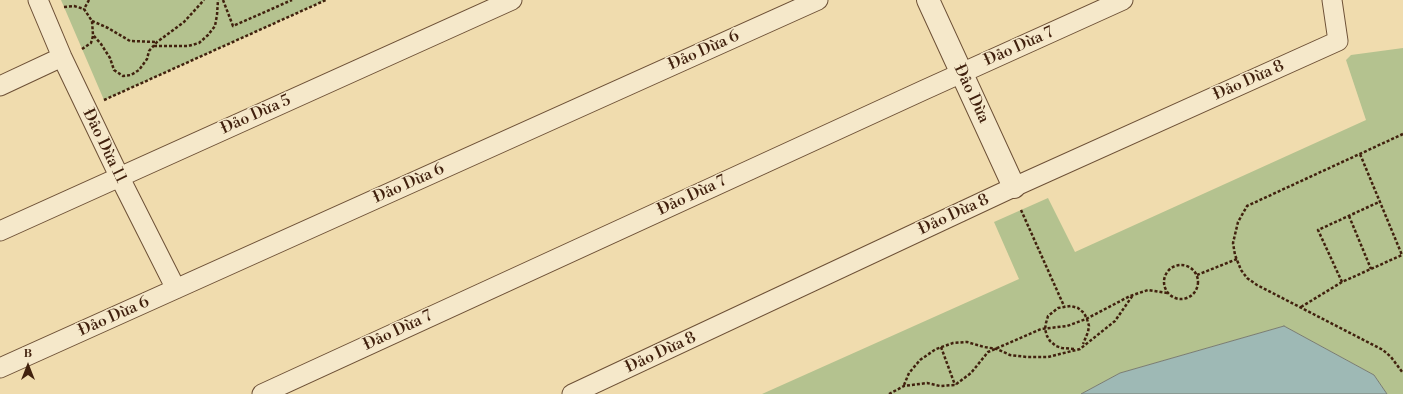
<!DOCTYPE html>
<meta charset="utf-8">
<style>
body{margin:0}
#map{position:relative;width:1403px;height:394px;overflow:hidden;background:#f0dcae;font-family:"Libre Bodoni",serif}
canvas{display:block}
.north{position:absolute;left:8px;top:346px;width:40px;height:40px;-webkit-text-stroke:3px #f5e8ca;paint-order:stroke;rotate:0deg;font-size:11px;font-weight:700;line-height:16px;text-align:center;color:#41210e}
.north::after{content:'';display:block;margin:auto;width:14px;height:18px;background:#41210e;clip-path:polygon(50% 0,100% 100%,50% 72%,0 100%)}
</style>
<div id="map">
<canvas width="1403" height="394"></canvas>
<div class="north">B</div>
</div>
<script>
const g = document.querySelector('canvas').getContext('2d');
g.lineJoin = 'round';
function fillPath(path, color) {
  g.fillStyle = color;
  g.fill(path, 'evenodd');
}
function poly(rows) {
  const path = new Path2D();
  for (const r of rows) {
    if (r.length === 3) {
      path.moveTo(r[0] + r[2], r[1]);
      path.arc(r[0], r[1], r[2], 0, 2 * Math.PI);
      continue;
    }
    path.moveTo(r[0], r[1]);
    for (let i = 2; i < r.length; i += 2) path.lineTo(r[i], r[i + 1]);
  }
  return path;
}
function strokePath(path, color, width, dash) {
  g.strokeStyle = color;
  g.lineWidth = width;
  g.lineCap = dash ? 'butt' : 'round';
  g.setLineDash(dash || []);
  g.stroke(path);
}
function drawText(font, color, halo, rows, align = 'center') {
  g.font = font + ' "Libre Bodoni",serif';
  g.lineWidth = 3;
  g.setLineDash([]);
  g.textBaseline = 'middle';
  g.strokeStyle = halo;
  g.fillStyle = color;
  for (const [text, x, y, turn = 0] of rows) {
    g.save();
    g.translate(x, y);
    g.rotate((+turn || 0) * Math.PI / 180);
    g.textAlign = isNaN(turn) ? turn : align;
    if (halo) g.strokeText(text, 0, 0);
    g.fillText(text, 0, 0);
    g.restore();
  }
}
fillPath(poly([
 [61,0,326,0,104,100],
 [1403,48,1403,394,1387,394,1374,375,1284,326,1120,373,1081,394,762,394,1019,279,994,222,1048,198,1075,252,1366,120,1346,60,1351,55]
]), '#b4c28f');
const water = poly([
 [1284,326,1374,375,1387,394,1081,394,1120,373,1284,326]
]);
fillPath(water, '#9eb9b5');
strokePath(water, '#797c72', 1);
const minor = poly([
 [38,0,62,57,119,176,176,289],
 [0,86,62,57],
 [0,231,512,0],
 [0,368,818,0],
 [262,394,924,90,1123,0],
 [572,394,1014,187,1338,41,1332,0]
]);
const tertiary = poly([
 [928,0,1014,187]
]);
strokePath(minor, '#6d5036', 21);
strokePath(tertiary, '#6d5036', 24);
strokePath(poly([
 [89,0,84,9,92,21,93,35,101,44,110,58,114,70,123,76,131,75,139,70,147,59,149,51,157,42,184,22,204,0],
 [223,0,233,26,292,0],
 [64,7,74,6,84,9],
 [92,21,108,28,130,41,157,42],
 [154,46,188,46,199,43,208,35,215,26,217,15,218,0],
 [82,49,91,43,93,36],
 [104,100,326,0],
 [1403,134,1247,206,1238,222,1233,243,1235,255,1241,270,1247,278,1257,285,1383,350,1391,357,1403,373],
 [1021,210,1064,306],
 [1349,216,1371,269],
 [1181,282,17],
 [1197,275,1237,259],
 [1342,282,1318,230,1379,202],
 [1301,307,1342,282,1402,255,1360,154],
 [941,347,955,385],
 [1074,349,1062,348,1056,346,1050,341,1047,336,1045,329,1046,323,1048,316,1058,308,1071,306,1078,308,1084,313,1087,319,1089,326,1088,332,1083,344],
 [904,385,909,373,920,360,936,349,953,343,967,342,984,347,997,349,1010,355,1027,357,1048,357,1080,349,1115,321,1133,295],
 [889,394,904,386,927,383,940,386,955,385,971,373,988,352,1041,329,1067,326,1086,319,1130,296,1148,290,1167,293]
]), '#41210e', 2.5, [3, 2]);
strokePath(minor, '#f5e8ca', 19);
strokePath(tertiary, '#f5e8ca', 22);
drawText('16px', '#41210e', '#f5e8ca', [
 ["Đảo Dừa 7",1019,47,-24],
 ["Đảo Dừa 6",704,51,-24],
 ["Đảo Dừa 8",1249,81,-24],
 ["Đảo Dừa",971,94,65],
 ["Đảo Dừa 5",256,115,-24],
 ["Đảo Dừa 11",104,146,64],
 ["Đảo Dừa 6",409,184,-24],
 ["Đảo Dừa 7",692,196,-25],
 ["Đảo Dừa 8",954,215,-25],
 ["Đảo Dừa 6",114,317,-24],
 ["Đảo Dừa 7",398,331,-25],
 ["Đảo Dừa 8",661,353,-25]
]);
</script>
